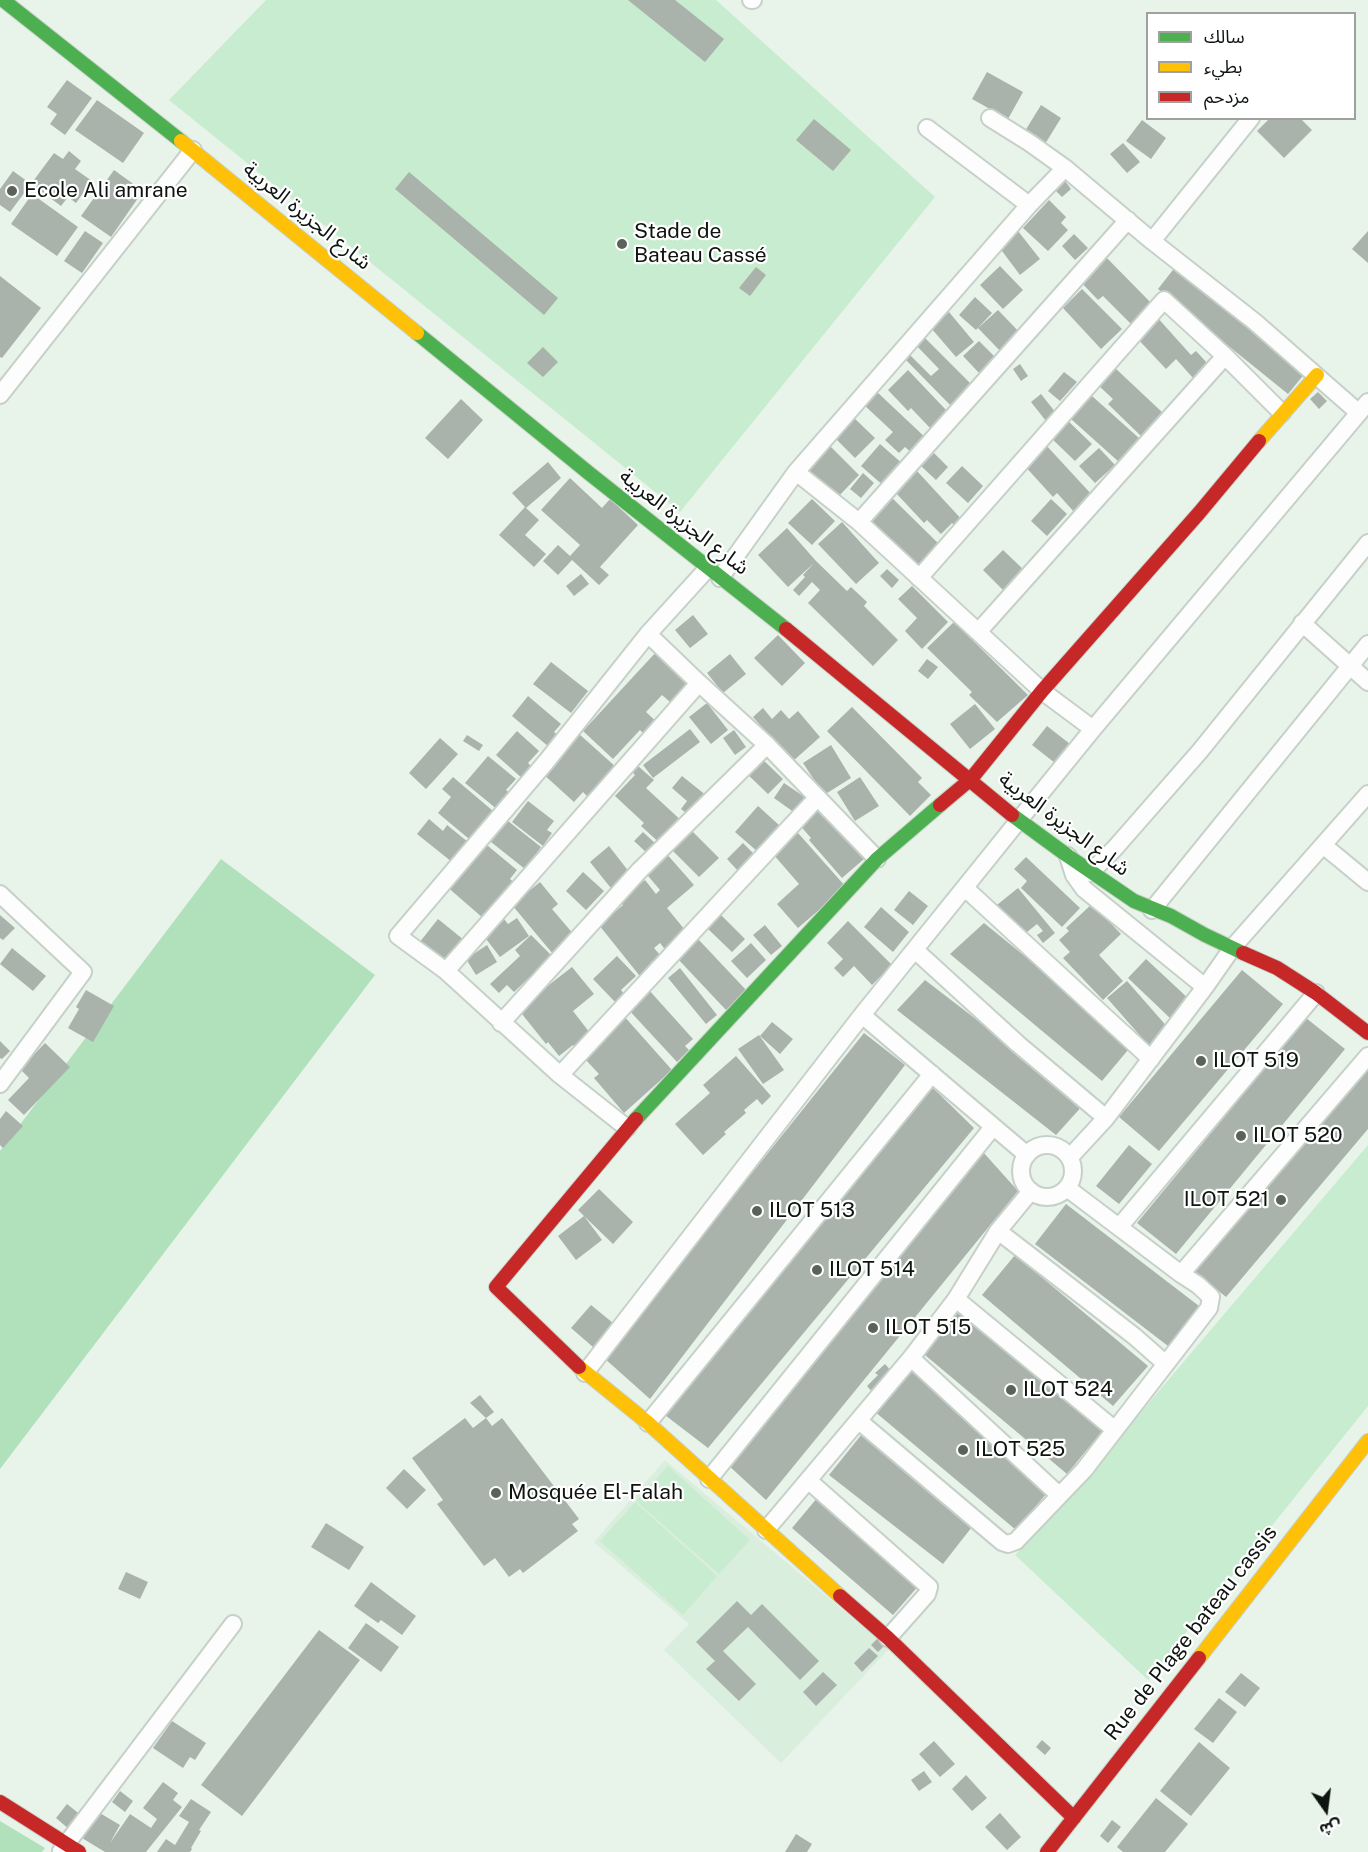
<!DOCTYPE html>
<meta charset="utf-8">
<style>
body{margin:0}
#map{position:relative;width:1368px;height:1852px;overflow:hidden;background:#e8f4ea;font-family:"Public Sans","Noto Sans Arabic",sans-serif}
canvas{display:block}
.legend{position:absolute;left:1146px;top:12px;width:210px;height:108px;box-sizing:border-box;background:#fff;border:2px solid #9fa19f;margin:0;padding:8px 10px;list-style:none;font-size:18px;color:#0e140f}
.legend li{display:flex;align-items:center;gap:12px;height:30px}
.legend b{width:30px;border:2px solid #9fa19f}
.north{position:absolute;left:1296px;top:1780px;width:60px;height:60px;-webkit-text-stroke:4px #fff;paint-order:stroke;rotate:166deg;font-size:16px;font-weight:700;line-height:24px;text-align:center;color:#0e140f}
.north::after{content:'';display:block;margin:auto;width:21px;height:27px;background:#0e140f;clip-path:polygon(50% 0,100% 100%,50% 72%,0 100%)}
</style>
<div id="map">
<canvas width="1368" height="1852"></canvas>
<ul class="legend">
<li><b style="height:8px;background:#4caf50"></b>سالك</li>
<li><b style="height:8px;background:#ffc107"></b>بطيء</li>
<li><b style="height:8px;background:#c62828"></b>مزدحم</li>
</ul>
<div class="north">ش</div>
</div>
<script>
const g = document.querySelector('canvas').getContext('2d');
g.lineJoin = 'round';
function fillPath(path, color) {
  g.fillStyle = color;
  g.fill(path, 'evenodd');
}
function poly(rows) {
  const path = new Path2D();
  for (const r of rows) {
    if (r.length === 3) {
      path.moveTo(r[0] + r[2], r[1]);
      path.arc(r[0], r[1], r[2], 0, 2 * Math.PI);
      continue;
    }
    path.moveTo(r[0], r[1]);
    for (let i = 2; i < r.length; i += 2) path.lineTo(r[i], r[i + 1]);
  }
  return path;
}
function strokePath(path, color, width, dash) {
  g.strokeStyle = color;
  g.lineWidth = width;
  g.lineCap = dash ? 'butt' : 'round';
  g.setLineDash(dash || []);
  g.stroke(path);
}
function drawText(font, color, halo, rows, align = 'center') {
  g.font = font + ' "Public Sans","Noto Sans Arabic",sans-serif';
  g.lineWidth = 4.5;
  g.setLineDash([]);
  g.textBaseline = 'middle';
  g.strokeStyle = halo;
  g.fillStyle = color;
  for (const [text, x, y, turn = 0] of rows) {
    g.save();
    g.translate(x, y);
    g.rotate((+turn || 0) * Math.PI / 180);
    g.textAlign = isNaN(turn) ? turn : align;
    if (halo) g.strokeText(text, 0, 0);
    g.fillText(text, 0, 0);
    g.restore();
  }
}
fillPath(poly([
 [665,1460,889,1649,781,1763,664,1650,689,1624,594,1542]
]), '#daeedd');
fillPath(poly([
 [266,0,716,0,935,197,680,512,169,100],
 [1368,1145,1368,1406,1148,1680,1015,1555,1135,1419],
 [668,1466,750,1540,719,1574,636,1501],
 [635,1502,717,1576,683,1615,600,1541]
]), '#c8eccf');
fillPath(poly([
 [221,859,375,975,0,1469,0,1151],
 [0,1821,45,1848,42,1852,0,1852]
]), '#b0e1bb');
fillPath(poly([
 [628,0,675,0,724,39,705,62],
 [987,72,1023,92,1008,119,972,99],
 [67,80,92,98,65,135,50,124,57,114,47,107],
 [97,100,144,133,123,163,75,130],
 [1041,105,1061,118,1045,144,1025,131],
 [1270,118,1300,118,1312,130,1284,158,1257,131],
 [814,119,851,150,833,171,796,140],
 [1142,120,1166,138,1151,159,1126,141],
 [1123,143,1140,162,1127,173,1110,154],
 [69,151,81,161,75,169,92,181,76,203,68,197,61,206,31,184,10,212,0,205,0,189,13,171,31,184,54,153,63,159],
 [114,170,143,191,111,237,81,216],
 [409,172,558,298,544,315,395,189],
 [1065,181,1071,189,1062,197,1055,190],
 [32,194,78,227,57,256,11,224],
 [1049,200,1066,217,1061,223,1068,230,1048,251,1023,228],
 [85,231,103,243,82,273,64,261],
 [1018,231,1040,259,1020,275,999,247],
 [1368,231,1368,263,1352,249],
 [1074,234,1088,248,1075,260,1062,246],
 [1103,254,1154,306,1134,327,1103,296,1098,300,1078,279],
 [1000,266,1023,290,1003,309,980,285],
 [1176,266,1306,372,1288,394,1158,289],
 [756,267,766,275,750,296,739,288],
 [0,276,41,308,2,358,0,357],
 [1082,289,1122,329,1101,349,1063,308],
 [975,297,992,313,976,330,959,315],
 [998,310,1023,336,1004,355,978,328],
 [949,312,974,342,956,357,931,328],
 [1156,316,1191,355,1196,351,1208,364,1193,378,1176,359,1166,369,1135,336],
 [921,334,976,389,955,410,904,358,909,354,931,376,939,369,913,342],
 [979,341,996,358,980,374,963,356],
 [543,347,558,362,543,377,527,363],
 [1020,364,1028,376,1021,381,1013,369],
 [1114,367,1163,413,1141,436,1108,404,1113,399,1098,385],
 [908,370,947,411,930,428,911,408,908,411,888,390],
 [1064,372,1077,382,1060,401,1048,391],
 [876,391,928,440,914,455,905,447,899,453,885,440,893,432,863,404],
 [1318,392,1327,401,1319,409,1310,399],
 [1041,394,1056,413,1046,421,1031,402],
 [1092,396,1140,439,1119,462,1071,419],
 [461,399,483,420,448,459,425,438],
 [852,416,875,438,855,458,832,435],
 [1066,419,1092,444,1075,461,1049,436],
 [880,444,904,465,885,487,861,466],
 [1045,444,1093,496,1075,513,1057,493,1053,497,1023,464],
 [830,446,859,475,836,499,806,470],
 [1099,448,1115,465,1095,483,1079,466],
 [934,453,948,467,936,480,921,466],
 [548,462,561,478,526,508,539,520,525,535,546,554,534,567,499,535,525,507,512,493],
 [962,466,983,486,968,503,946,483],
 [917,471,964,522,957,529,952,523,941,534,927,520,924,523,895,492],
 [863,473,874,483,861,498,850,489],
 [570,478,602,508,610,499,638,525,600,567,609,575,599,585,572,560,558,575,543,561,558,545,570,556,580,545,541,510],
 [888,494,941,546,919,567,864,520],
 [812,499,835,521,812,545,788,523],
 [1051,499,1067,514,1047,536,1031,521],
 [842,522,879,563,856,584,818,544],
 [787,528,816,561,847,591,851,587,867,602,864,606,898,640,873,666,808,603,820,590,812,582,799,596,793,590,805,577,803,575,814,563,788,587,758,555],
 [1003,550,1025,571,1005,592,983,570],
 [887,569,899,580,892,588,880,576],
 [581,574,589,584,574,596,566,586],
 [912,586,948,622,922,649,905,631,917,618,898,599],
 [693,615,708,634,690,648,675,630],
 [954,622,1028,695,997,722,969,695,972,692,927,648],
 [778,635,805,663,782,686,754,658],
 [657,651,690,680,670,702,662,695,646,712,660,725,648,738,640,730,613,759,583,731],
 [730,654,746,674,723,693,707,673],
 [927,659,938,667,928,679,918,671],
 [551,662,588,691,571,713,533,684],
 [528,696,561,724,554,732,559,736,549,747,512,716],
 [707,703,728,730,711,744,689,717],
 [975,704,995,729,970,749,950,724],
 [852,707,922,778,918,782,931,795,910,816,827,731],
 [763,708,772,719,781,710,789,719,798,711,820,737,792,762,753,717],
 [1047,726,1070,744,1055,763,1032,745],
 [690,729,700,742,653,778,643,765],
 [734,730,746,747,735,755,723,738],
 [517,731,539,751,528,763,533,768,523,779,496,755],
 [578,733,617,768,590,799,583,792,574,802,542,773],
 [467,735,483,745,479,751,463,741],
 [440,738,458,754,426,789,409,773],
 [831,745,851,778,824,795,803,763],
 [488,756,516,779,506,790,511,794,498,810,465,783],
 [759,756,783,779,768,794,744,771],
 [638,766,654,780,646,788,684,823,663,846,641,826,644,823,615,796,635,775,632,772],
 [682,776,707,796,691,817,681,809,687,801,672,788],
 [453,777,493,811,478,829,483,834,475,844,438,813,451,797,442,789],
 [860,777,879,806,855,821,837,792],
 [784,783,806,798,795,813,774,798],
 [528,801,554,821,547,830,552,833,543,846,512,822],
 [816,805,864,859,842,878,809,840,811,838,797,822],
 [758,806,779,825,770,835,772,837,758,852,735,832],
 [429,819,443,831,447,825,468,842,452,862,417,834],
 [508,821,541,847,525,869,491,842],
 [690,829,719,858,699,877,670,848],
 [643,832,656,844,647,853,634,841],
 [798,833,846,887,798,928,777,904,799,884,773,854],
 [482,841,517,870,510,879,516,884,483,918,445,885],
 [743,843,756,856,739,872,727,859],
 [609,846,633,877,614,892,590,862],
 [665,852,694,885,667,908,689,935,667,952,660,943,654,948,660,955,650,963,656,970,643,980,599,925,623,905,619,900,645,880,656,894,660,890,643,870],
 [1026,857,1080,908,1062,927,1021,888,1027,881,1014,869],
 [583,872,604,891,586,910,566,891],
 [540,882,558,904,552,909,575,936,553,954,512,905],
 [1018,888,1055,933,1043,943,1037,935,1043,931,1037,924,1022,936,997,905],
 [909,891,928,906,913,925,894,910],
 [1092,904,1121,934,1099,955,1123,981,1103,1000,1063,958,1070,952,1059,940,1069,931,1066,928],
 [881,907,909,932,893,952,864,927],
 [0,915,15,928,3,940,0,938],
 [721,915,745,939,732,952,708,929],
 [517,918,529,936,500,957,483,935,504,919,508,924],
 [438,919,464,940,445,963,419,943],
 [848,921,892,965,872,985,854,966,843,977,834,968,843,959,827,943],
 [984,923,1133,1044,1102,1081,950,954],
 [765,925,782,946,771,955,753,935],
 [531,935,552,956,514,992,507,985,499,993,490,984,520,956,515,950],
 [698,939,747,991,726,1010,677,958],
 [751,943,766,960,747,978,731,961],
 [487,945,497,962,476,975,466,959],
 [12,948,46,976,33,991,0,964],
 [617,956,636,976,621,990,625,995,616,1003,593,979],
 [1146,959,1190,1000,1171,1019,1128,978],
 [572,967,594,994,573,1011,593,1037,577,1050,573,1045,559,1056,548,1042,546,1044,518,1009],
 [680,968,717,1015,706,1024,668,978],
 [1242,970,1283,1004,1159,1151,1119,1117],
 [925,980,1085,1103,1056,1135,897,1010],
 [1127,981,1170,1030,1150,1047,1107,998],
 [648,989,693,1039,685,1046,689,1050,677,1062,627,1008],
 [86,990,114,1006,93,1042,68,1028,79,1009,76,1007],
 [623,1015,672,1070,624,1113,594,1078,599,1074,584,1058,607,1038,603,1033],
 [1306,1018,1345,1049,1176,1254,1137,1223],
 [772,1022,793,1039,780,1054,760,1036],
 [864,1033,905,1065,650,1399,604,1358],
 [759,1035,784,1070,763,1084,738,1049],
 [0,1041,10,1051,2,1059,0,1058],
 [45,1043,70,1067,24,1115,8,1100,29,1078,20,1069],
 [736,1056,771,1096,762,1105,757,1099,744,1110,746,1113,724,1132,726,1134,703,1155,675,1124,710,1093,703,1085],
 [1368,1064,1368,1129,1226,1297,1194,1271],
 [931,1086,974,1128,708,1448,661,1412],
 [6,1111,23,1126,3,1148,0,1145,0,1119],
 [1129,1145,1152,1164,1119,1204,1096,1186],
 [983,1152,1018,1191,766,1500,727,1464],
 [599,1189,633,1222,613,1244,584,1216,602,1240,576,1260,558,1236,584,1216,578,1210],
 [1066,1204,1199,1306,1168,1346,1035,1244],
 [1015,1255,1148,1366,1113,1406,982,1295],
 [591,1305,613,1323,593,1347,571,1328],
 [957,1306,1104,1429,1067,1474,919,1350],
 [885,1364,894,1374,873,1393,867,1386,878,1375,875,1373],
 [909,1369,1051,1488,1016,1530,874,1411],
 [480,1395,494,1412,486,1418,470,1403],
 [465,1418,473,1428,486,1418,492,1426,502,1418,579,1519,572,1524,578,1531,523,1573,520,1569,509,1577,495,1558,484,1566,437,1504,443,1500,412,1458],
 [862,1434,975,1523,943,1564,829,1475],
 [404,1469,426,1490,407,1509,386,1488],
 [818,1497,920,1584,893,1615,792,1528],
 [326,1523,364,1547,349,1570,311,1547],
 [126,1572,148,1582,140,1599,118,1589],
 [371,1582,416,1616,402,1635,381,1620,378,1623,354,1606],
 [737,1601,751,1615,762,1604,819,1661,800,1680,748,1627,723,1651,756,1684,739,1701,706,1669,715,1661,696,1642],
 [366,1623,399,1647,381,1672,348,1648],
 [319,1630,360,1660,242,1816,201,1785],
 [880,1636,887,1643,878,1652,871,1645],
 [869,1648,878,1656,862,1672,854,1663],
 [823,1672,837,1685,816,1706,803,1692],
 [1241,1673,1260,1688,1245,1707,1225,1692],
 [1219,1698,1237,1712,1213,1743,1194,1729],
 [172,1721,206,1743,195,1760,190,1757,183,1768,153,1748],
 [1042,1740,1051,1748,1045,1755,1036,1747],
 [934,1741,955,1764,940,1777,919,1754],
 [1199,1742,1230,1768,1191,1816,1160,1791],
 [924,1771,932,1782,919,1791,911,1780],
 [966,1775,987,1798,972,1811,952,1789],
 [163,1782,178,1793,173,1800,182,1807,146,1852,105,1852,82,1838,98,1812,120,1825,110,1843,130,1814,151,1828,157,1819,143,1808],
 [120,1791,133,1801,125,1812,112,1802],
 [1156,1798,1188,1824,1165,1852,1123,1852,1117,1847],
 [191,1799,211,1812,199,1830,201,1831,191,1848,192,1849,190,1852,157,1852,166,1839,175,1845,189,1822,179,1816],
 [67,1804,82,1816,70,1830,56,1818],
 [1000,1813,1021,1837,1007,1850,985,1827],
 [1112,1820,1121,1827,1108,1843,1100,1836],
 [796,1834,812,1844,807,1852,785,1852]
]), '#a9b2ab');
const street = poly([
 [751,0,753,0],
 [990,118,1030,143,1065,168],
 [927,128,1029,205],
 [1152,241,1251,118],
 [0,395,193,150],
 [796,472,859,522,1042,691,1093,729],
 [859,522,1128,220],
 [720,578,796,472,1029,205,1065,168,1152,241,1255,322,1359,413],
 [919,578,1164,300,1225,356],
 [1302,623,1368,682],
 [978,632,1225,356,1282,413],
 [648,634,699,683],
 [1323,845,1368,882],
 [1068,856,1074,875,1084,889,1205,987],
 [1090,873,1115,848,1200,751,1368,543],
 [965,888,1151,1059],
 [0,894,83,972,0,1084],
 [1152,910,1368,644],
 [915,950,1018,1044,1106,1118],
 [446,971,699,683,767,745,877,859],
 [862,1015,1027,1155],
 [501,1023,639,871,767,745],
 [560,1075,817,798],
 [627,1128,560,1075,446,971,398,936,546,762,648,634,707,569],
 [1047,1171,26],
 [1070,1157,1106,1118,1205,987,1233,947,1368,794],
 [1120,1226,1316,993],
 [998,1231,1134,1336,1166,1364],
 [1181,1274,1368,1056],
 [956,1299,1114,1429],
 [911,1358,1059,1495],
 [585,1373,862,1015,1019,820,1093,729,1368,402],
 [859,1421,1002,1542,1008,1544,1016,1541,1084,1470,1209,1308,1211,1297,1198,1285,1181,1274,1067,1188],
 [648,1423,932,1074],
 [709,1479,993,1127],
 [809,1481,929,1587,927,1594,888,1638],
 [766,1530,911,1358,956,1299,998,1231,1031,1191],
 [61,1851,233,1624]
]);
const fast = poly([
 [3,0,181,141],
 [417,333,590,474,786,629],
 [1012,815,1068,856,1134,901,1171,916,1205,935,1243,953],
 [636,1119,877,859,940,805]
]);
const slow = poly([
 [181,141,417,333],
 [1259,441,1317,375],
 [579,1367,648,1423,840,1596],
 [1199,1658,1368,1441]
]);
const jam = poly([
 [786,629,1012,815],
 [940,805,971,779,1042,691,1199,513,1259,441],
 [1243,953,1277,968,1316,993,1368,1033],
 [579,1367,496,1287,636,1119],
 [840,1596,888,1638,1074,1818],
 [0,1802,79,1852],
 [1047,1852,1199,1658]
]);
strokePath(street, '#c7d0c8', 20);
strokePath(fast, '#c7d0c8', 16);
strokePath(slow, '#c7d0c8', 16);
strokePath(jam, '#c7d0c8', 16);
strokePath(street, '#fcfdfc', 16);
strokePath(fast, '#4caf50', 14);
strokePath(slow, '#ffc107', 14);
strokePath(jam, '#c62828', 14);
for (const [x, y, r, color] of [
 [12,191,6,"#5a625c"],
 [622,244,6,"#5a625c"],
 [1201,1061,6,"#5a625c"],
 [1241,1136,6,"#5a625c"],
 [1281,1200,6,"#5a625c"],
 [757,1211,6,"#5a625c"],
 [817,1270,6,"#5a625c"],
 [873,1328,6,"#5a625c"],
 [1011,1390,6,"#5a625c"],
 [963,1450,6,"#5a625c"],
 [496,1493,6,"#5a625c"]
]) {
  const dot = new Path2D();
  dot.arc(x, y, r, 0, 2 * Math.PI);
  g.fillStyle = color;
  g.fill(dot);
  strokePath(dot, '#fff', 2);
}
drawText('21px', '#0e140f', '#fff', [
 ["Ecole Ali amrane",24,191],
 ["Stade de",634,232],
 ["Bateau Cassé",634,256],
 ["ILOT 519",1213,1061],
 ["ILOT 520",1253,1136],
 ["ILOT 521",1269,1200,"right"],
 ["ILOT 513",769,1211],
 ["ILOT 514",829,1270],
 ["ILOT 515",885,1328],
 ["ILOT 524",1023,1390],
 ["ILOT 525",975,1450],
 ["Mosquée El-Falah",508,1493]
], 'left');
drawText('21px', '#0e140f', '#fff', [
 ["شارع الجزيرة العربية",307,216,39],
 ["شارع الجزيرة العربية",684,522,38],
 ["شارع الجزيرة العربية",1064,824,37],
 ["Rue de Plage bateau cassis",1191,1633,-52]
]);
</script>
